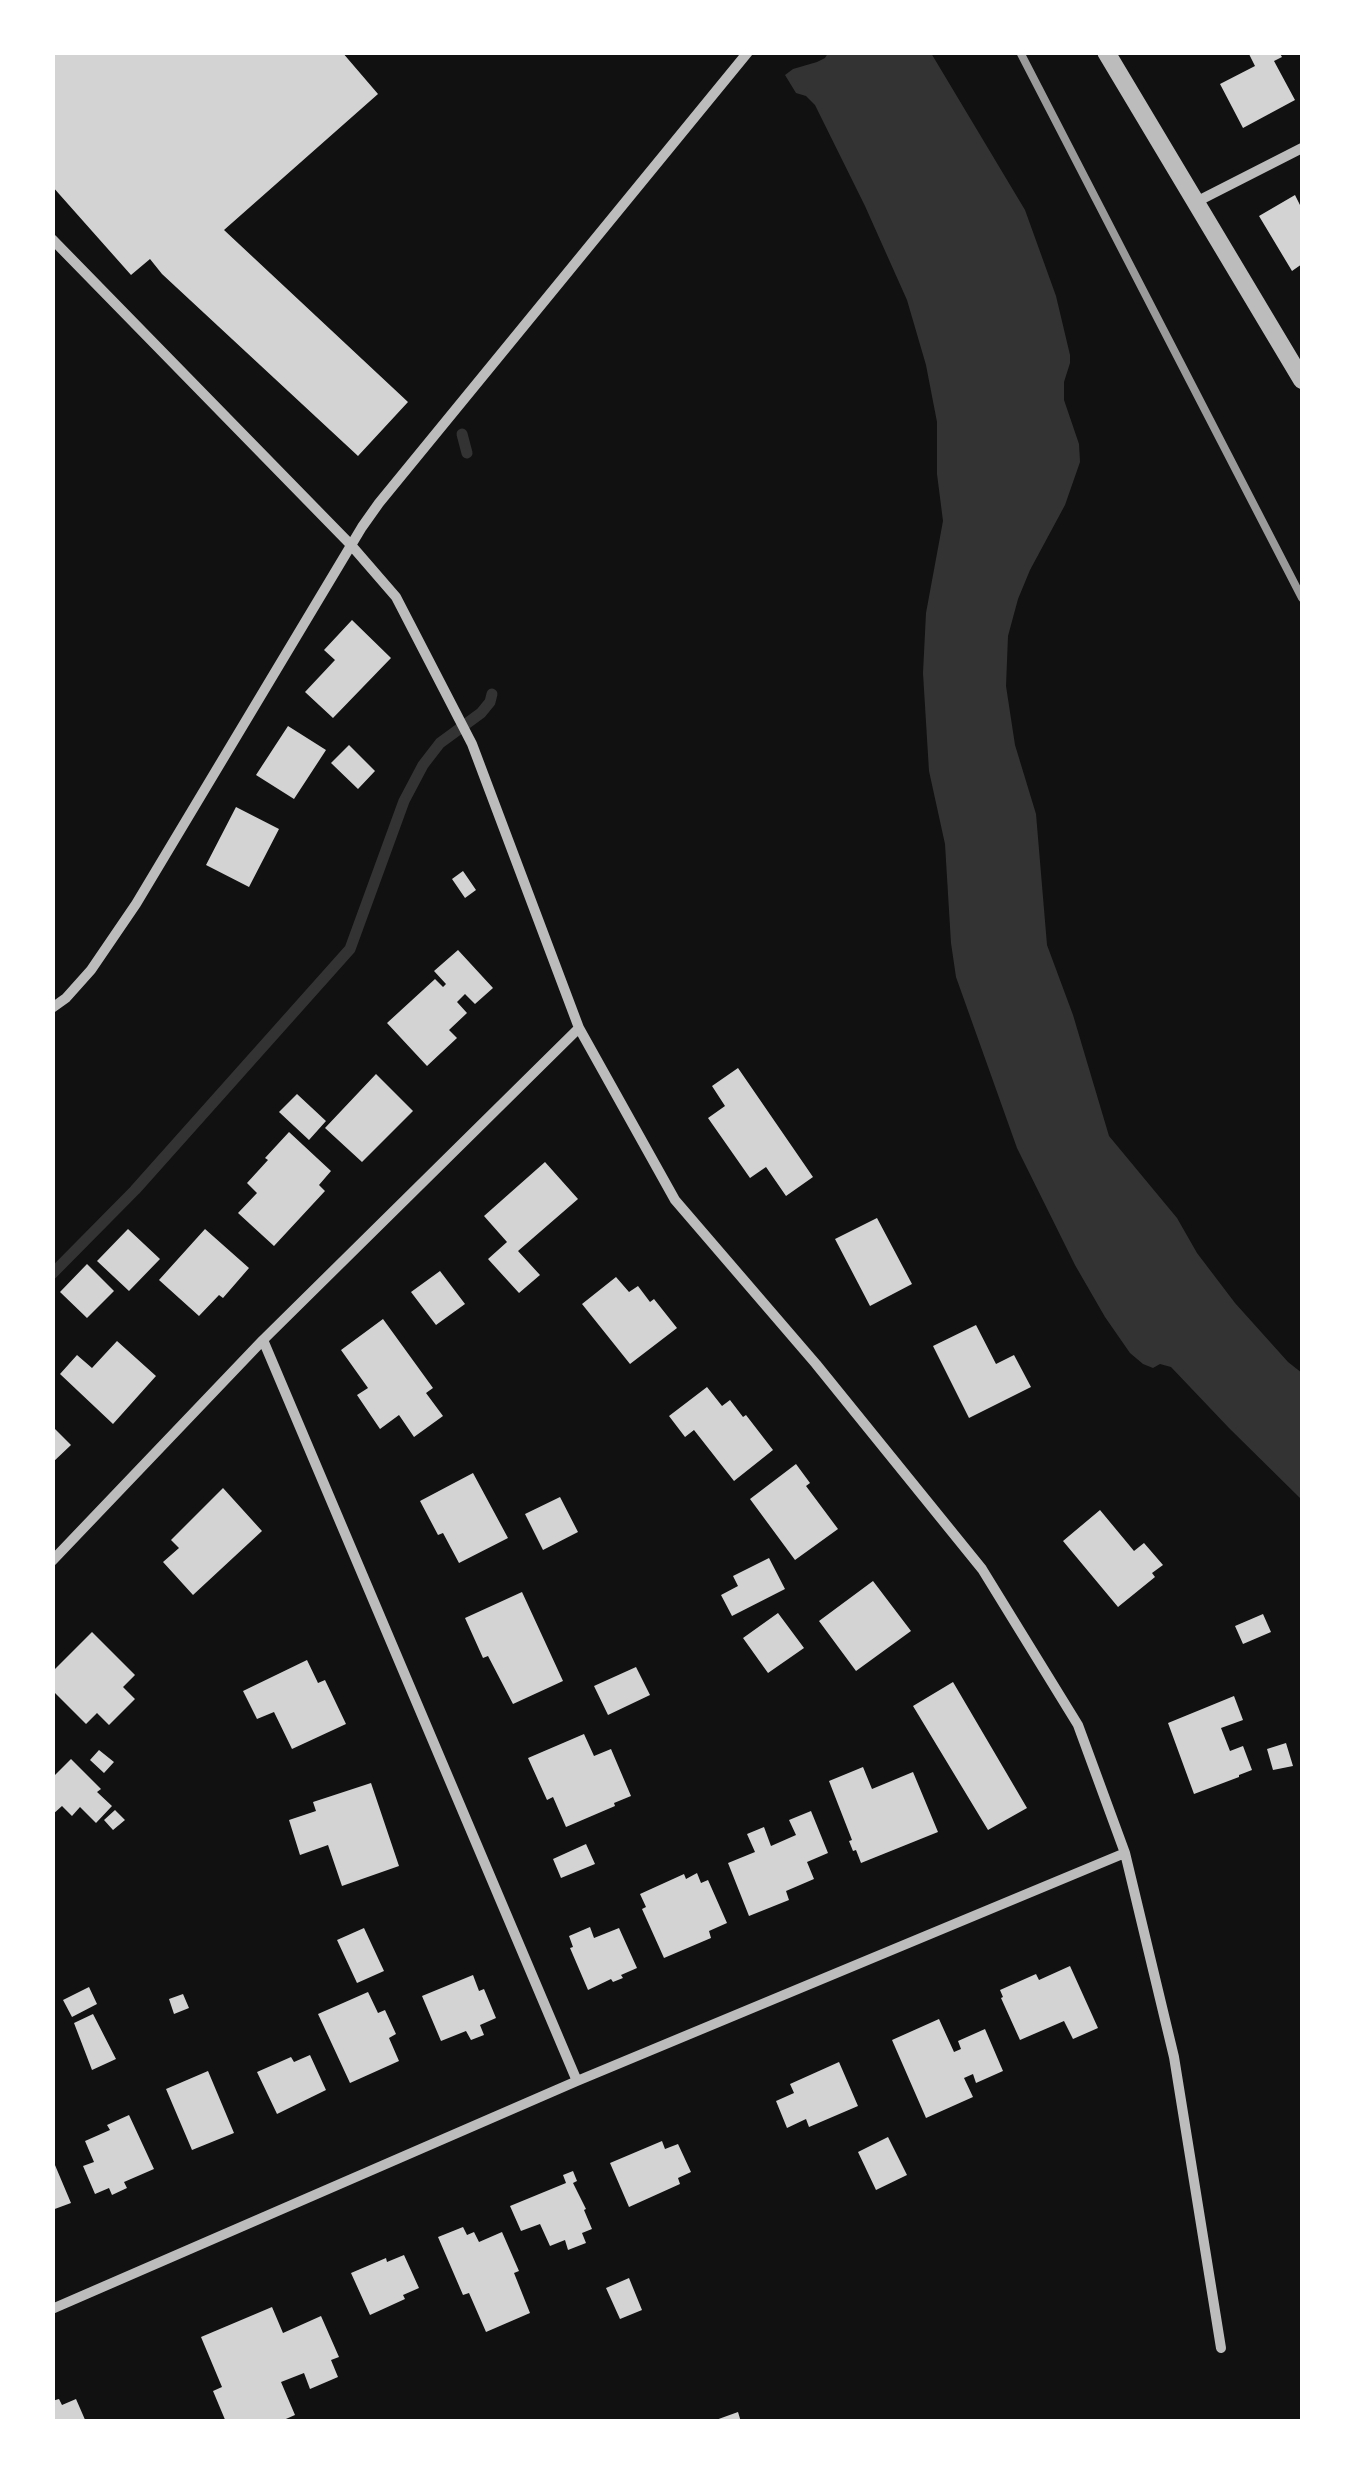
<!DOCTYPE html>
<style>
body{margin:0}
#map{position:relative;width:1355px;height:2474px;overflow:hidden;background:#111;font-family:"DM Sans",sans-serif}
canvas{display:block}
.frame{position:absolute;inset:0;border:55px solid #fff;pointer-events:none}
</style>
<div id="map">
<canvas width="1355" height="2474"></canvas>
<div class="frame"></div>
</div>
<script>
const g = document.querySelector('canvas').getContext('2d');
g.lineJoin = 'round';
function fillPath(path, color) {
  g.fillStyle = color;
  g.fill(path, 'evenodd');
}
function poly(rows) {
  const path = new Path2D();
  for (const r of rows) {
    path.moveTo(r[0], r[1]);
    for (let i = 2; i < r.length; i += 2) path.lineTo(r[i], r[i + 1]);
  }
  return path;
}
function strokePath(path, color, width, dash) {
  g.strokeStyle = color;
  g.lineWidth = width;
  g.lineCap = dash ? 'butt' : 'round';
  g.setLineDash(dash || []);
  g.stroke(path);
}
fillPath(poly([
 [828,53,931,53,1025,210,1056,296,1070,355,1070,363,1064,382,1064,400,1079,444,1080,462,1065,505,1030,570,1018,599,1008,636,1006,686,1015,745,1036,814,1047,945,1073,1015,1109,1136,1177,1218,1197,1253,1235,1303,1288,1362,1302,1373,1302,1500,1229,1428,1171,1367,1160,1364,1153,1368,1143,1364,1130,1353,1105,1317,1075,1265,1017,1148,956,977,951,943,945,844,929,771,923,673,926,613,943,521,937,474,937,422,926,365,907,300,865,206,815,105,806,96,796,93,785,75,793,69,817,62,825,58]
]), '#333');
strokePath(poly([
 [462,434,467,453],
 [52,1274,135,1190,350,949,404,801,423,765,440,743,481,713,490,702,492,694]
]), '#333', 11);
fillPath(poly([
 [52,52,342,52,378,94,224,230,408,402,358,456,162,274,150,259,131,275,52,186],
 [1248,52,1279,52,1282,57,1274,61,1295,100,1243,128,1220,84,1255,66],
 [1295,195,1302,209,1302,264,1292,271,1259,216],
 [352,620,391,658,333,718,305,692,335,660,324,650],
 [288,726,326,750,294,799,256,775],
 [349,745,375,771,358,789,331,763],
 [236,807,279,829,249,887,206,865],
 [463,871,476,890,465,898,452,879],
 [458,950,493,988,475,1004,465,994,457,1002,467,1013,449,1030,457,1038,427,1066,387,1023,435,979,443,987,446,984,434,971],
 [738,1068,813,1177,786,1196,766,1167,750,1178,708,1118,725,1106,712,1086],
 [376,1074,413,1111,362,1162,325,1128],
 [297,1094,326,1121,309,1140,279,1112],
 [289,1132,331,1171,319,1185,325,1191,274,1246,238,1213,257,1193,247,1183,268,1160,265,1158],
 [545,1162,578,1199,518,1251,540,1275,519,1293,488,1259,507,1242,484,1216],
 [877,1218,912,1284,870,1306,835,1239],
 [128,1229,160,1259,129,1291,97,1261],
 [205,1229,249,1268,223,1298,219,1295,199,1316,159,1280],
 [87,1264,114,1291,87,1318,60,1292],
 [440,1271,465,1304,436,1325,411,1292],
 [616,1277,629,1292,638,1286,650,1302,654,1299,677,1328,630,1364,582,1304],
 [383,1319,433,1388,426,1393,443,1416,414,1437,399,1415,380,1429,357,1395,368,1388,341,1350],
 [976,1325,996,1364,1014,1355,1031,1387,969,1418,933,1346],
 [117,1341,156,1376,113,1424,60,1374,77,1355,92,1368],
 [707,1387,722,1406,730,1400,743,1417,746,1415,773,1450,734,1481,694,1430,685,1437,669,1416],
 [52,1426,71,1445,52,1463],
 [796,1464,810,1483,806,1486,838,1529,795,1560,750,1499],
 [473,1473,508,1538,459,1563,443,1533,438,1535,420,1501],
 [223,1488,262,1531,193,1595,163,1562,179,1548,171,1540],
 [560,1497,578,1532,543,1550,525,1514],
 [1100,1510,1134,1551,1144,1543,1163,1565,1152,1573,1155,1577,1118,1607,1063,1541],
 [769,1558,785,1589,732,1616,721,1595,738,1586,733,1576],
 [873,1581,911,1631,856,1671,819,1621],
 [522,1592,563,1681,513,1704,488,1656,483,1658,465,1618],
 [778,1613,804,1648,768,1673,743,1638],
 [1263,1614,1271,1632,1243,1644,1235,1626],
 [92,1632,135,1675,123,1687,135,1699,109,1725,97,1713,86,1724,52,1690,52,1672],
 [307,1660,318,1683,325,1680,346,1724,292,1749,274,1712,257,1719,243,1691],
 [636,1667,650,1695,608,1715,594,1686],
 [953,1682,1027,1808,988,1830,913,1706],
 [1234,1696,1243,1720,1221,1728,1230,1751,1243,1746,1252,1770,1239,1775,1239,1777,1194,1794,1168,1723],
 [584,1734,594,1756,611,1749,631,1796,614,1803,615,1806,566,1827,553,1797,547,1800,528,1758],
 [1286,1743,1293,1766,1273,1770,1267,1749],
 [99,1750,114,1762,104,1773,90,1760],
 [71,1759,101,1789,97,1792,112,1806,96,1823,80,1807,72,1816,62,1806,52,1815,52,1778],
 [863,1767,872,1789,913,1772,938,1832,861,1863,856,1850,853,1851,849,1841,852,1840,829,1781],
 [371,1783,399,1866,342,1886,328,1845,300,1855,289,1820,316,1811,313,1802],
 [115,1810,125,1820,113,1830,104,1820],
 [811,1811,828,1853,807,1862,814,1879,786,1891,789,1900,749,1916,728,1863,755,1852,747,1834,764,1827,771,1846,796,1835,789,1820],
 [586,1844,595,1864,561,1878,553,1859],
 [697,1873,701,1883,708,1880,727,1923,709,1931,711,1938,664,1958,642,1909,646,1907,640,1894,684,1874,686,1879],
 [590,1927,594,1938,619,1928,637,1968,621,1975,623,1978,613,1982,611,1979,588,1990,570,1948,573,1947,569,1936],
 [364,1928,384,1971,357,1983,337,1940],
 [1070,1966,1098,2028,1073,2039,1064,2021,1020,2040,1001,1998,1003,1997,1000,1990,1036,1974,1039,1980],
 [473,1975,479,1991,484,1989,496,2018,480,2025,484,2035,471,2040,466,2031,441,2041,422,1996],
 [89,1987,97,2004,72,2017,63,2000],
 [368,1992,378,2013,385,2010,396,2034,389,2038,399,2061,350,2083,318,2014],
 [183,1994,189,2008,174,2014,169,1999],
 [93,2014,116,2059,92,2070,74,2023],
 [939,2019,954,2052,961,2049,958,2041,985,2029,1003,2071,976,2083,973,2074,964,2078,973,2097,926,2118,892,2040],
 [310,2055,326,2090,277,2114,257,2072,291,2057,294,2062],
 [839,2062,858,2106,809,2127,806,2119,787,2128,776,2101,794,2093,790,2084],
 [208,2071,234,2133,192,2150,166,2089],
 [129,2115,154,2169,124,2182,127,2188,112,2195,109,2188,95,2194,83,2166,94,2162,85,2141,110,2130,107,2125],
 [888,2137,907,2175,876,2190,858,2152],
 [662,2141,665,2149,678,2144,691,2172,678,2178,680,2184,629,2207,610,2163],
 [52,2158,71,2203,52,2210],
 [573,2171,577,2181,573,2183,586,2209,584,2210,592,2229,582,2233,586,2243,568,2250,565,2240,550,2246,540,2224,521,2231,510,2206,566,2183,563,2175],
 [463,2227,467,2235,474,2232,479,2242,502,2232,519,2271,514,2273,530,2313,486,2332,469,2293,463,2295,438,2237],
 [404,2255,419,2288,403,2295,405,2299,370,2315,351,2273,386,2258,387,2262],
 [629,2278,642,2310,620,2319,606,2288],
 [272,2307,283,2333,321,2316,339,2357,331,2360,338,2377,310,2389,304,2373,281,2382,295,2415,279,2422,226,2422,213,2391,222,2387,201,2337],
 [59,2399,62,2405,76,2399,86,2422,52,2422,52,2401],
 [738,2412,741,2422,713,2422,713,2421]
]), '#d3d3d3');
strokePath(poly([
 [1196,202,1302,148],
 [52,239,351,545,396,597,472,744,579,1028,675,1200,816,1364,982,1569,1078,1725,1125,1853,1174,2057,1221,2348],
 [52,1008,66,998,91,970,136,904,362,527,379,503,748,52],
 [263,1340,577,2081],
 [52,1561,263,1340,579,1028],
 [52,2309,577,2081,1125,1853]
]), '#bcbcbc', 10);
strokePath(poly([
 [1106,52,1302,380]
]), '#bcbcbc', 18);
strokePath(poly([
 [1020,52,1302,598]
]), '#9a9a9a', 8);
</script>
